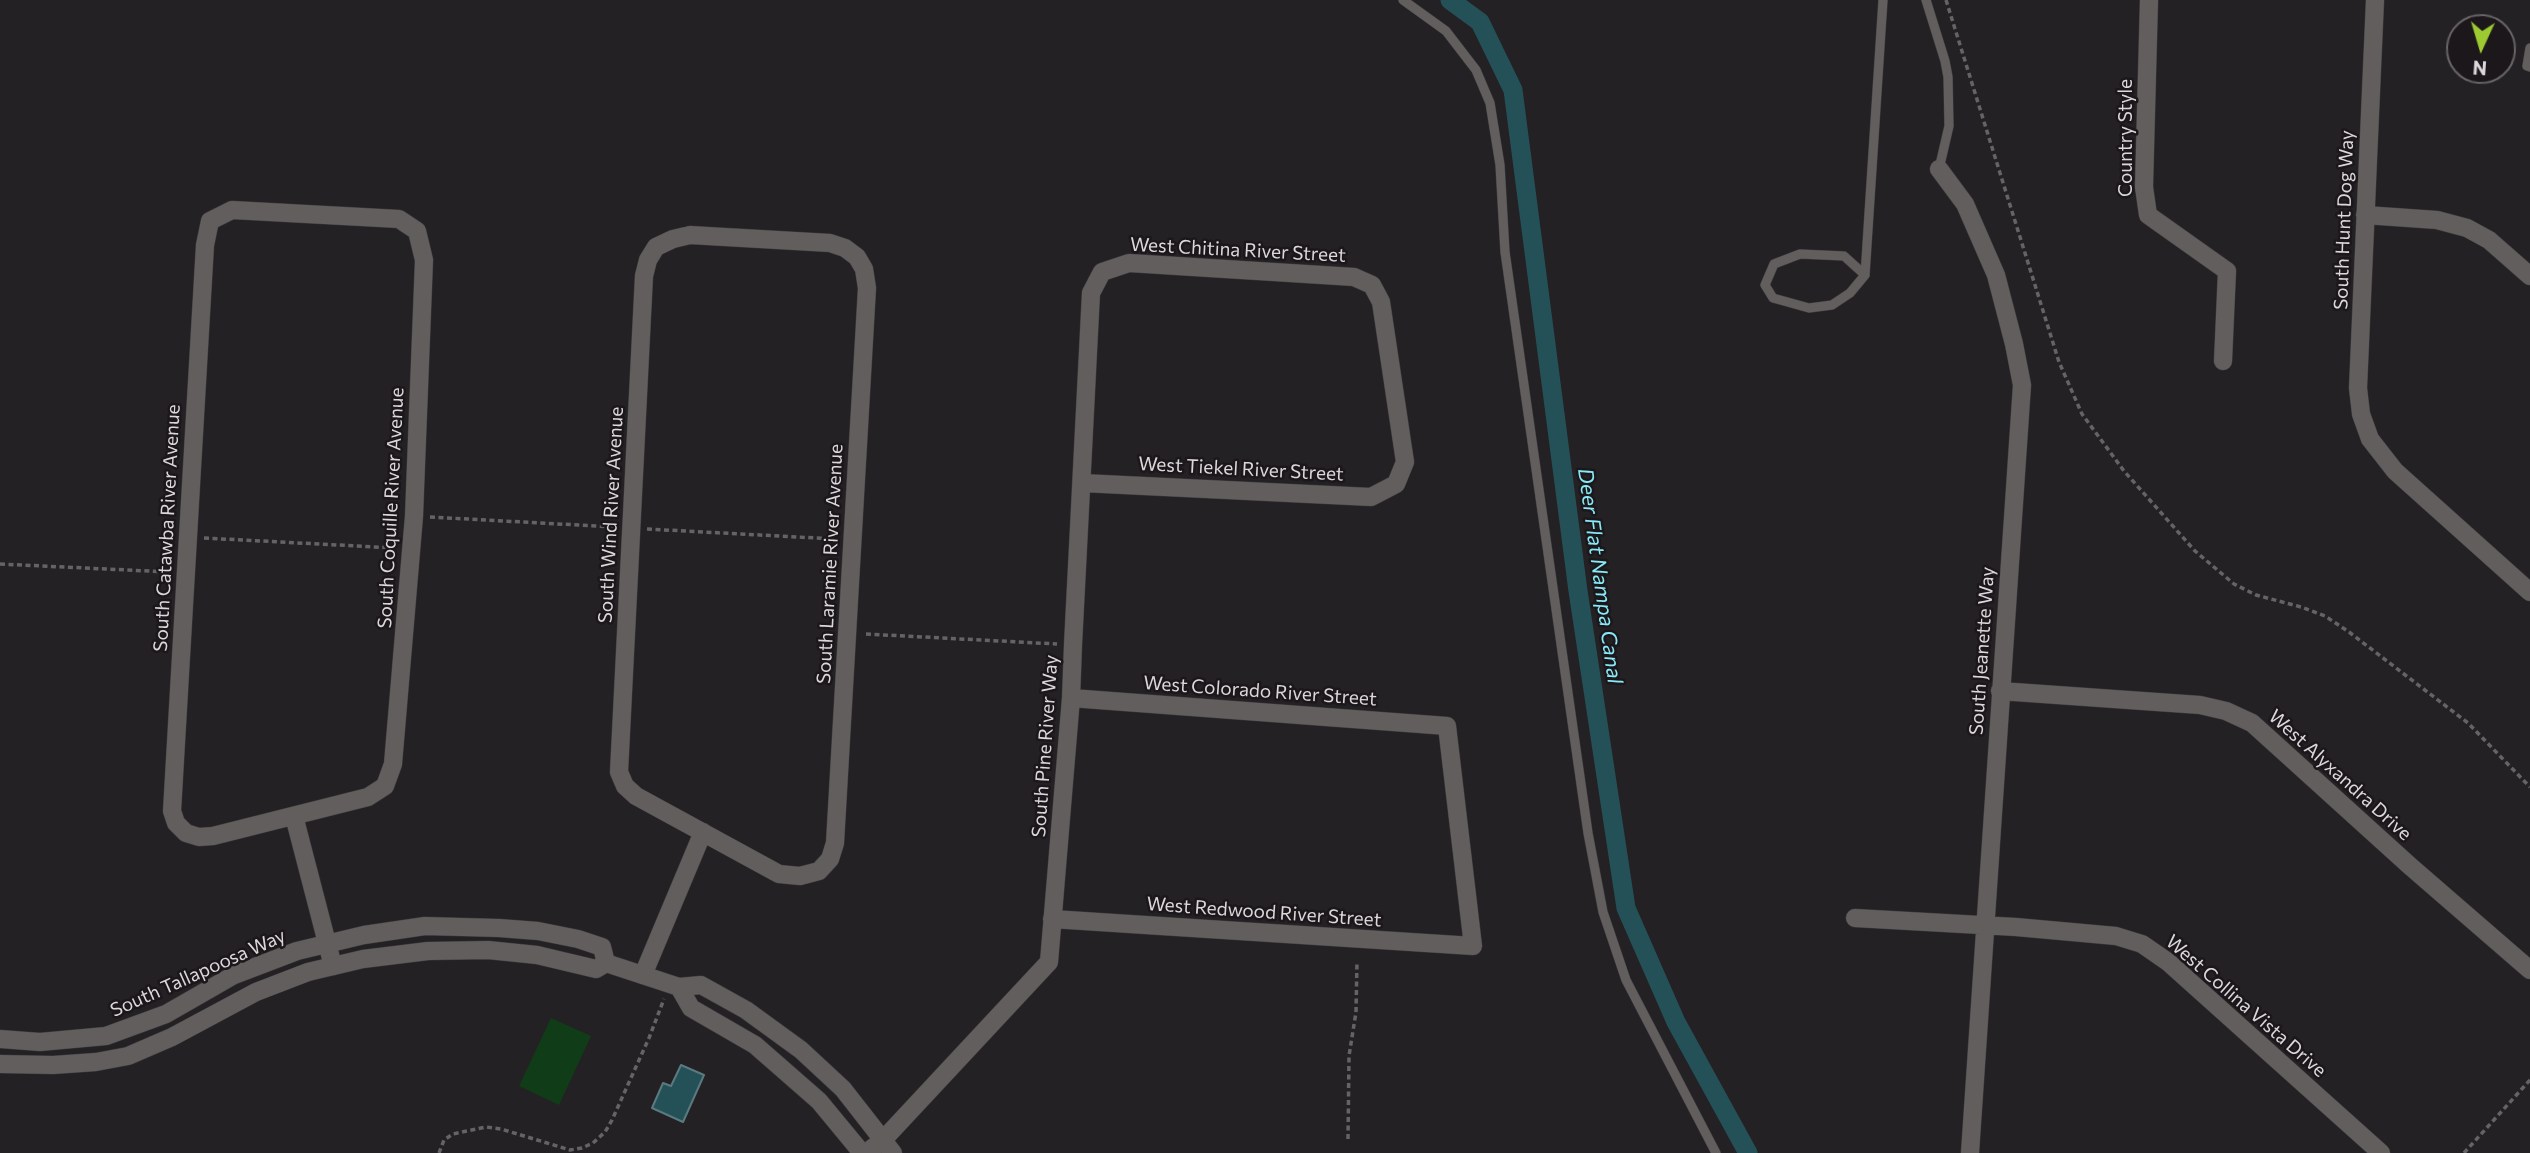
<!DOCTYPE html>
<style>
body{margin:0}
#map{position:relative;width:2530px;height:1153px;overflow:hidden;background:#242124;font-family:Commissioner,sans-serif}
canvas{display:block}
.north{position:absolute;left:2446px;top:14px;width:70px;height:70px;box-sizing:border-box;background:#1b171b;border:2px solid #676467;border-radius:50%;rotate:184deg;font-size:19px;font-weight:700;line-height:28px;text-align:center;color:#dad8da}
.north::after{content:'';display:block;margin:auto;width:24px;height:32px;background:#9dca31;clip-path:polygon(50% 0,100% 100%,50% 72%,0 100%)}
</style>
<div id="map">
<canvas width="2530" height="1153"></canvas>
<div class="north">N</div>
</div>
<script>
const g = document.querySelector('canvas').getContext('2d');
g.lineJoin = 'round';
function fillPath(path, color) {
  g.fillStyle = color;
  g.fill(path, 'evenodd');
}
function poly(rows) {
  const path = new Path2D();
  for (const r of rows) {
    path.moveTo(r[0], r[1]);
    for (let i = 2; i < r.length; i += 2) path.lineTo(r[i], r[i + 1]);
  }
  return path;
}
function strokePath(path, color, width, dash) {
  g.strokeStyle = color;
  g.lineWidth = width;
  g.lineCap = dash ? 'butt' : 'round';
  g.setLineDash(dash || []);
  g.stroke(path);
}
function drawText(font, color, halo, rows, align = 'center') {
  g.font = font + ' Commissioner,sans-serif';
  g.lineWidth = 5;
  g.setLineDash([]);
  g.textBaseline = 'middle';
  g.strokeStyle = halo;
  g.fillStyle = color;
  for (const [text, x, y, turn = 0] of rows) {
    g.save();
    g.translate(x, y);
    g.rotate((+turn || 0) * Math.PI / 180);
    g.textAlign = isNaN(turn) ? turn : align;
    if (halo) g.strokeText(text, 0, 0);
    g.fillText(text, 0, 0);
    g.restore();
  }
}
fillPath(poly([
 [551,1018,591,1036,559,1105,519,1086]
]), '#103d17');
const water = poly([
 [681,1065,704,1075,683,1122,652,1108,663,1083,671,1086,681,1065]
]);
fillPath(water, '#245158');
strokePath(water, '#5b7a7f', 2);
strokePath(poly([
 [1450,0,1480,22,1513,90,1578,591,1626,908,1676,1022,1748,1153]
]), '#245158', 19);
const service = poly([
 [1403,0,1446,31,1476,70,1490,103,1500,165,1505,252,1588,833,1603,912,1626,980,1716,1153],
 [1926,0,1945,61,1948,77,1949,126,1939,169],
 [2530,48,2527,66,2530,67],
 [1800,254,1844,256,1865,275,1850,293,1832,305,1809,308,1773,298,1765,285,1774,264,1800,254],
 [1865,275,1883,0]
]);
const minor = poly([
 [2149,0,2144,187,2148,215,2227,271,2223,361],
 [2375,0,2358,388,2361,414,2370,439,2395,471,2530,592],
 [1939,169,1965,204,1996,275,2014,344,2022,385,1970,1153],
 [232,210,399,219,417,231,424,260,414,516,393,764,385,786,368,797,213,836,199,837,186,833,176,823,172,811,205,245,210,221,232,210],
 [2365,215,2437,220,2467,228,2489,240,2530,276],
 [690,235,830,243,845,248,857,257,864,269,867,288,835,843,830,859,819,871,800,876,779,874,636,796,625,786,619,772,644,276,648,260,656,247,673,239,690,235],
 [2000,691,2200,705,2226,711,2252,723,2410,866,2530,970],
 [294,816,333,966],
 [1855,918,2016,927,2116,936,2142,944,2168,962,2381,1153],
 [1052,919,1473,946,1447,726,1071,698],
 [643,975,703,832],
 [866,1153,883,1140,1049,962,1071,698,1073,645,1091,293,1102,272,1129,263,1354,277,1372,285,1381,302,1405,462,1396,484,1371,497,1082,483]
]);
const tertiary = poly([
 [679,987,691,1008,755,1045,819,1101,862,1153],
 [0,1039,40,1042,106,1036,166,1014,234,975,297,951,364,935,425,926,499,928,538,931,578,939,602,947,606,963],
 [0,1064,53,1065,96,1062,128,1056,172,1037,256,992,308,972,363,959,428,951,488,950,537,955,596,969,606,963,679,987,701,985,746,1010,801,1050,843,1089,893,1153]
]);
strokePath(service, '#3d3b3d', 10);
strokePath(minor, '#3d3b3d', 19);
strokePath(tertiary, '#3d3b3d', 19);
strokePath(poly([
 [1946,0,2059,362,2082,414,2124,471,2195,551,2234,584,2256,595,2301,607,2325,616,2349,632,2468,723,2530,787],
 [430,517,615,527],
 [647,529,835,539],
 [204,538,395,548],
 [0,564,170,572],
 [866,634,1057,644],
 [1348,1139,1349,1056,1356,1012,1357,962],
 [439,1153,444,1140,453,1134,486,1127,501,1129,570,1150,582,1148,593,1143,605,1132,612,1120,649,1038,664,999],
 [2464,1153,2530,1080]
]), '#666366', 3.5, [5, 3.5]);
strokePath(service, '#615e5d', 9);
strokePath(minor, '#615e5d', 18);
strokePath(tertiary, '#615e5d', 18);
drawText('19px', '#dad8da', '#1b171b', [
 ["Country Style",2126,138,-90],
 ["South Hunt Dog Way",2344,220,-88],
 ["West Chitina River Street",1238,250,3],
 ["West Tiekel River Street",1241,469,3],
 ["South Coquille River Avenue",391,508,-87],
 ["South Wind River Avenue",611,515,-87],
 ["South Catawba River Avenue",167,528,-87],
 ["South Laramie River Avenue",830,564,-87],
 ["South Jeanette Way",1982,651,-86],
 ["West Colorado River Street",1260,691,4],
 ["South Pine River Way",1045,746,-86],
 ["West Alyxandra Drive",2340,775,42],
 ["West Redwood River Street",1264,912,4],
 ["South Tallapoosa Way",198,973,-24],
 ["West Collina Vista Drive",2246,1006,41]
]);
drawText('italic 21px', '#88e9f7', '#1b171b', [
 ["Deer Flat Nampa Canal",1600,576,82]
]);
</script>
